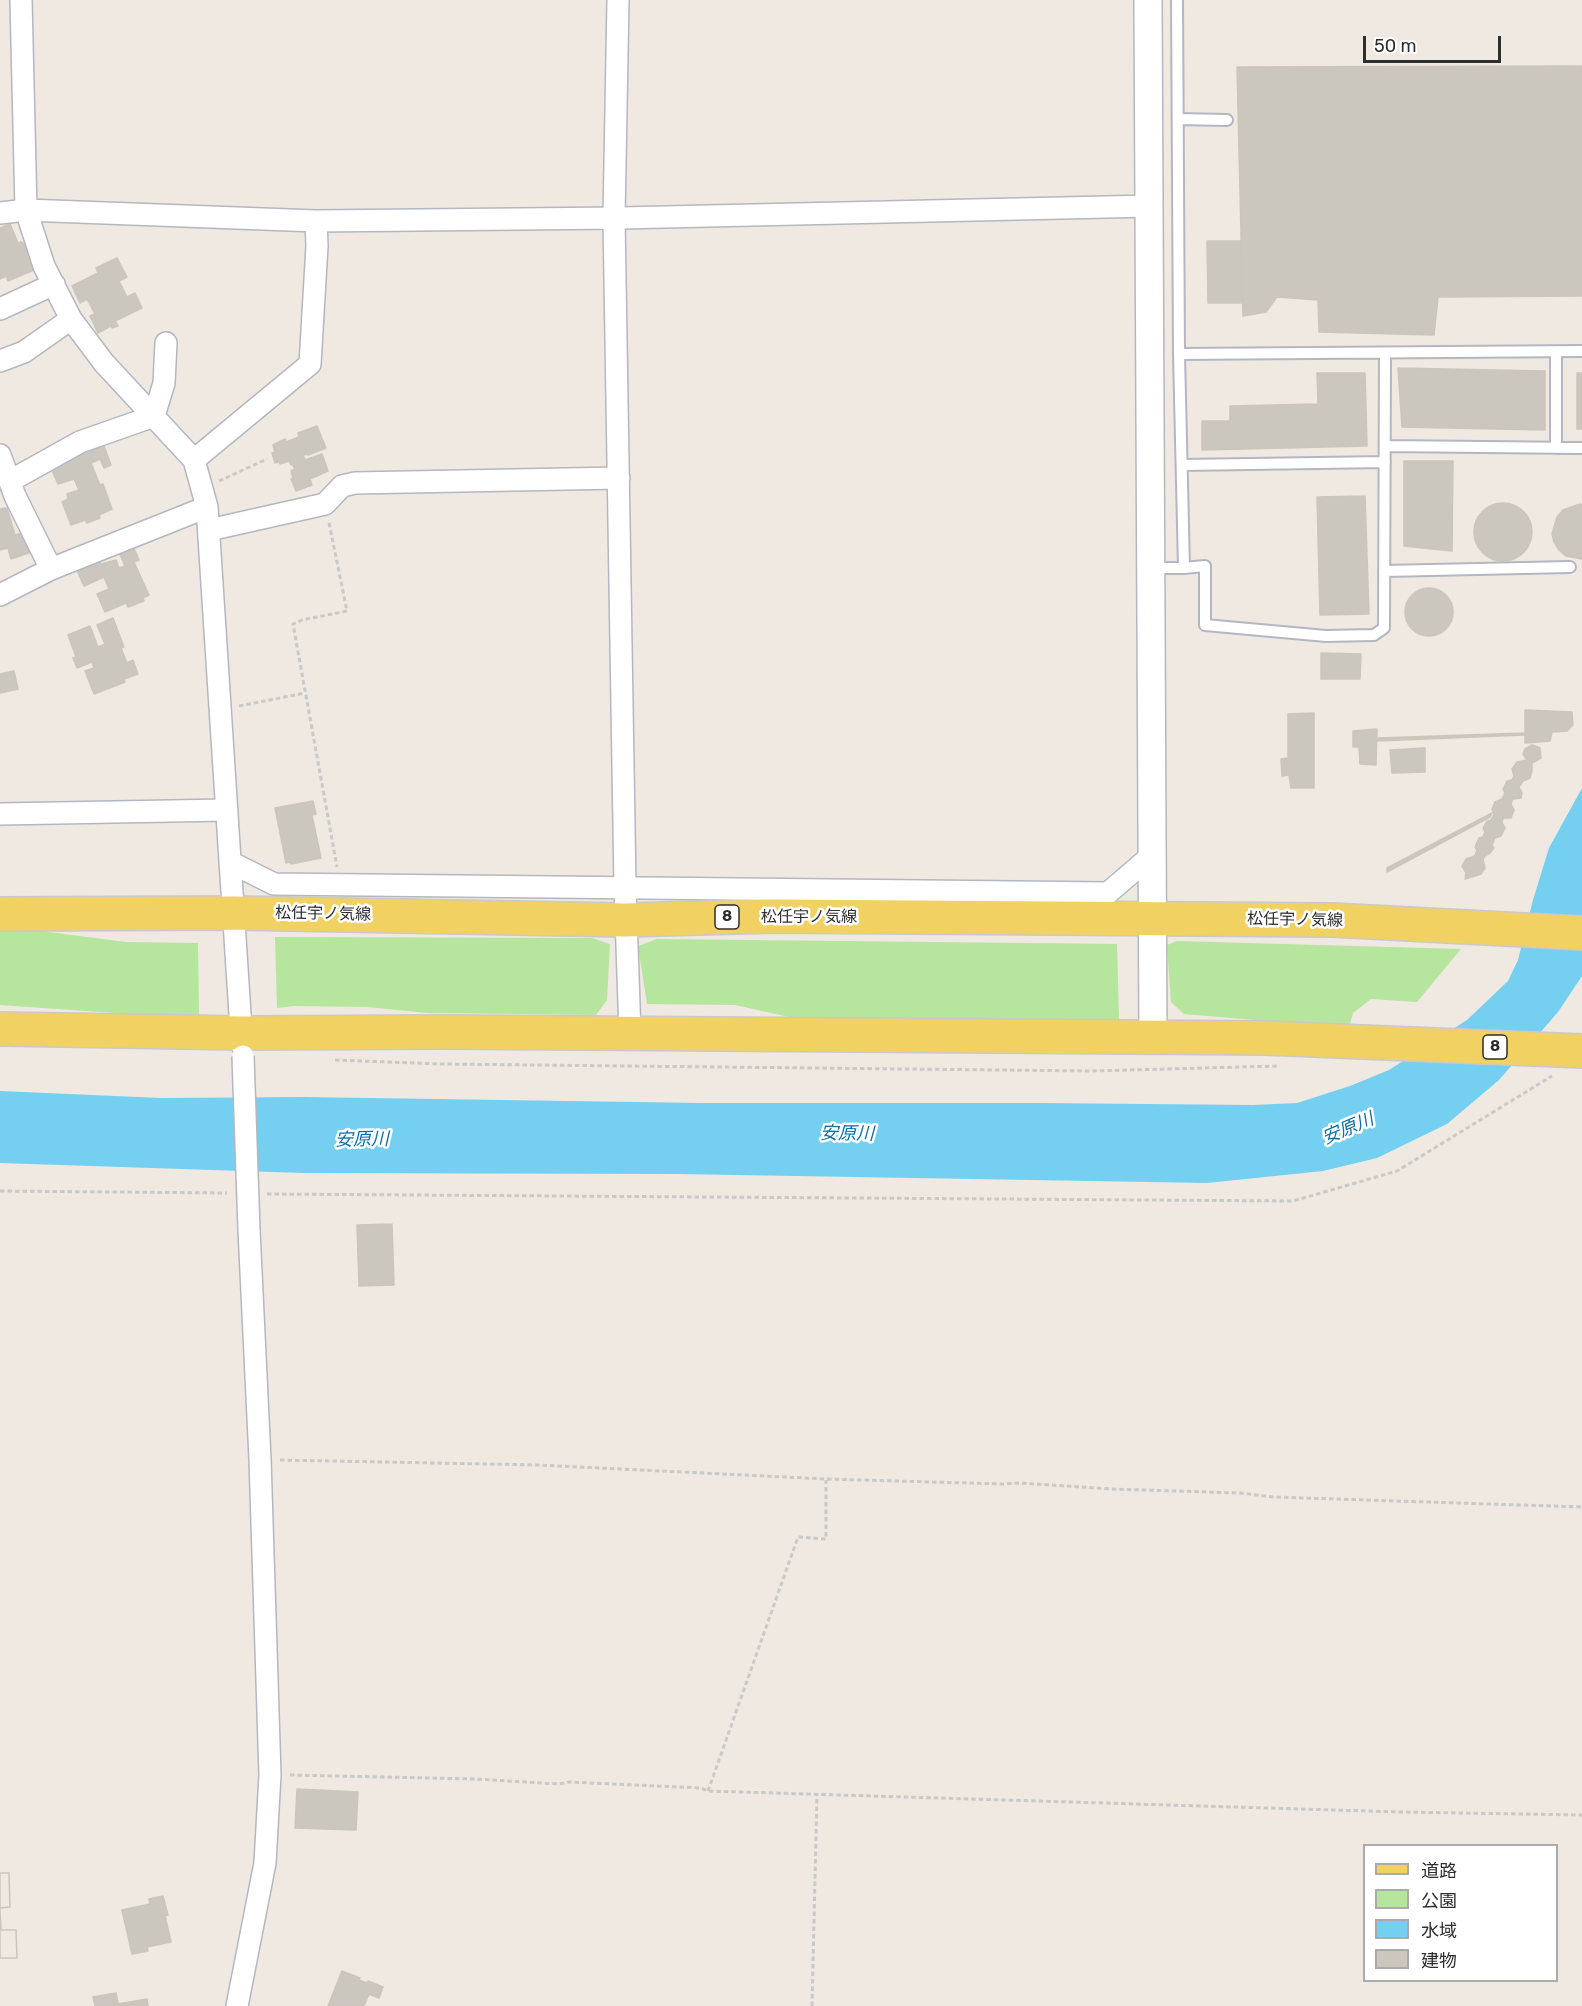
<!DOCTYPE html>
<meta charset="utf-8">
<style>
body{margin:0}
#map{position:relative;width:1582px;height:2006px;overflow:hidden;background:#efe9e1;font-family:Rubik,"Noto Sans JP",sans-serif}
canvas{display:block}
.legend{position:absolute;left:1363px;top:1844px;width:195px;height:138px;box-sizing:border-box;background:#fff;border:2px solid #ababab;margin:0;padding:8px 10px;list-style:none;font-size:18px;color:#2e2e2e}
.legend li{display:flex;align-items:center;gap:12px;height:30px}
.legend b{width:30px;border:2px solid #ababab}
.scale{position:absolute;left:1363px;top:36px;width:138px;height:27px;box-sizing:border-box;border:3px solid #2e2e2e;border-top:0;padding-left:8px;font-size:18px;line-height:21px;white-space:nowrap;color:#2e2e2e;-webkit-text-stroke:4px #fff;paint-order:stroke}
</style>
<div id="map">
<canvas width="1582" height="2006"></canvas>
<ul class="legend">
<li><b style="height:8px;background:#f2d163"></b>道路</li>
<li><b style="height:16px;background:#b6e59e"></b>公園</li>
<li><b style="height:16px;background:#75cff0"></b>水域</li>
<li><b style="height:16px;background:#cbc7bf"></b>建物</li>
</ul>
<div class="scale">50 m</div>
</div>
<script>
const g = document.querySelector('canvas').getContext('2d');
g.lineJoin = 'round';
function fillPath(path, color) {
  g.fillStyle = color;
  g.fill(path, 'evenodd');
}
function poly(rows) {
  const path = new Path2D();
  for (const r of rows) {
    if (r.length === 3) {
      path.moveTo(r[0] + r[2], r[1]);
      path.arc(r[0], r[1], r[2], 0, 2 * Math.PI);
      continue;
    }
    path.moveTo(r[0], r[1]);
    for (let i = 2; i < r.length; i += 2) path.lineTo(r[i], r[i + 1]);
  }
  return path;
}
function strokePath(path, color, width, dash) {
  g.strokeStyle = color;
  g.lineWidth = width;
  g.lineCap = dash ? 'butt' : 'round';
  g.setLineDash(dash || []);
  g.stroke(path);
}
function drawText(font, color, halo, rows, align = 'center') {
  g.font = font + ' Rubik,"Noto Sans JP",sans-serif';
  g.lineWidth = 5;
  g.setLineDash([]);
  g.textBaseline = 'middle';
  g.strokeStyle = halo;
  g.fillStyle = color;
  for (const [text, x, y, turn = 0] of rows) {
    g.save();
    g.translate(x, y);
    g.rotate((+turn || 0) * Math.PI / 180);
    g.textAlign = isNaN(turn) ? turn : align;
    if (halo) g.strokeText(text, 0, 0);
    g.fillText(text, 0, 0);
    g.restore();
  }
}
fillPath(poly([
 [33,930,126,942,198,943,199,1015,144,1015,0,1005,0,932],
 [275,937,592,938,610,944,607,1000,596,1015,427,1013,367,1007,294,1006,277,1008],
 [657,939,1117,944,1119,1019,816,1023,735,1005,647,1004,638,946],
 [1177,941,1461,949,1417,1002,1371,999,1353,1013,1349,1028,1184,1014,1171,1002,1167,945]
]), '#b6e59e');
fillPath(poly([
 [1582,788,1582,976,1558,1012,1499,1080,1447,1124,1377,1158,1323,1171,1207,1183,678,1174,303,1173,0,1163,0,1091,161,1098,303,1097,701,1103,1039,1103,1253,1105,1297,1103,1350,1086,1389,1070,1467,1020,1508,981,1518,960,1533,900,1549,848]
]), '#75cff0');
const building = poly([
 [1582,66,1582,296,1438,297,1434,335,1319,332,1318,300,1277,297,1266,312,1243,316,1237,67,1582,66],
 [10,224,18,243,22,242,25,245,36,269,8,281,6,276,0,279,0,228,10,224],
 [1207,241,1241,241,1242,303,1208,303,1207,241],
 [117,258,127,277,119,281,127,297,135,293,142,308,115,321,118,326,112,328,111,326,98,333,90,316,95,314,87,299,80,303,72,286,98,273,96,268,117,258],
 [1398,368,1545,371,1545,430,1402,427,1398,368],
 [1317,373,1365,373,1367,446,1202,450,1202,421,1230,421,1230,406,1318,404,1317,373],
 [1577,373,1582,373,1582,429,1577,429,1577,373],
 [317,426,326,448,308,455,307,454,303,455,305,460,322,454,328,471,310,479,312,485,296,491,291,479,293,478,291,471,295,469,292,464,291,465,289,461,280,464,279,462,275,463,272,453,275,452,273,445,285,439,286,442,299,437,298,433,317,426],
 [102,441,111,465,104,468,100,459,91,463,100,485,103,484,112,509,99,515,100,518,87,523,85,520,71,525,62,502,68,499,67,494,79,490,74,479,58,484,50,466,102,441],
 [1404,461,1453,461,1452,551,1404,546,1404,461],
 [1365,496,1369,614,1320,615,1317,497,1365,496],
 [1503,532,29],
 [1580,504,1582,505,1582,559,1566,556,1559,550,1554,542,1552,534,1557,517,1563,510,1580,504],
 [7,508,15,535,23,533,29,553,11,559,8,548,0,550,0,509,7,508],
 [133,546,139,560,134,562,149,595,143,598,144,601,128,607,126,603,105,612,97,594,109,589,104,577,84,586,76,568,98,559,101,564,116,560,119,568,125,566,119,552,133,546],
 [1429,612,24],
 [113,618,124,647,121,648,127,663,133,660,138,674,124,679,125,682,94,694,85,671,94,668,92,662,77,668,73,658,76,657,68,635,90,626,98,647,105,644,97,625,113,618],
 [1321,653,1361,654,1360,679,1321,679,1321,653],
 [14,671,18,689,0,693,0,674,14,671],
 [1525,710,1572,712,1573,725,1567,731,1552,732,1550,741,1525,743,1525,710],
 [1314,713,1314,788,1291,788,1289,775,1282,776,1281,759,1288,758,1288,714,1314,713],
 [1377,729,1376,765,1360,764,1359,747,1353,747,1353,731,1377,729],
 [1525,733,1524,735,1377,741,1378,738,1525,733],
 [1532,745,1540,748,1541,758,1532,763,1532,771,1530,778,1523,781,1519,787,1522,793,1521,798,1513,799,1511,804,1514,810,1511,818,1503,818,1502,823,1505,828,1501,836,1495,838,1492,845,1494,848,1490,853,1485,856,1483,860,1485,868,1481,874,1465,879,1466,873,1462,866,1466,859,1475,856,1477,850,1475,847,1479,838,1483,837,1485,832,1483,828,1487,821,1491,820,1494,814,1492,809,1495,802,1502,799,1505,793,1503,789,1507,781,1512,780,1514,776,1512,769,1517,762,1527,760,1523,754,1525,749,1532,745],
 [1425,748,1425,772,1392,773,1390,750,1425,748],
 [313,801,316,814,312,815,321,858,291,864,290,862,286,863,275,808,313,801],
 [1492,813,1490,817,1387,872,1387,868,1492,813],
 [392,1224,394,1285,359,1286,357,1225,392,1224],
 [297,1789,358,1792,356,1830,295,1828,297,1789],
 [0,1873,9,1873,10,1907,0,1908,0,1873],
 [0,1873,9,1873,10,1907,0,1908,0,1873],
 [163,1896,168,1915,165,1916,171,1942,147,1947,148,1951,132,1954,122,1910,150,1904,149,1899,163,1896],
 [0,1909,1,1930,16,1930,17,1958,0,1958,0,1909],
 [0,1909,1,1930,16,1930,17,1958,0,1958,0,1909],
 [342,1971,360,1978,359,1980,367,1983,368,1981,383,1987,379,1998,369,1994,364,2006,328,2006,342,1971],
 [116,1993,118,2004,147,1999,148,2006,95,2006,93,1997,116,1993]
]);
fillPath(building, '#cbc7bf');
strokePath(building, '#cbc5ba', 1.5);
const service = poly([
 [1178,119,1227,120],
 [1179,354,1582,351],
 [1385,446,1582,448],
 [1556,448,1556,352],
 [1182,465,1385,462],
 [1152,568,1184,568,1179,354,1177,0],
 [1184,568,1205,566,1205,625,1326,636,1374,635,1384,628,1385,353],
 [1384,571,1570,567]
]);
const minor = poly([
 [21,0,26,210,44,266,71,319,104,363,194,460],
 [618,0,614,218,625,887,630,1034],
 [0,213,26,210,316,221],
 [0,309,54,284],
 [0,361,24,352,71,319],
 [0,455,15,496,51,569],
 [10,481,80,442,154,416,164,383,166,343],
 [209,530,325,504,342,486,355,483,619,478],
 [0,595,51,569,207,507],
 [0,814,227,810],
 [230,862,274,884,1108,893,1151,856],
 [242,1045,207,507,194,460,310,364,317,246,316,221,620,218,1150,206],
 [237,2006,265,1863,270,1775,260,1459,249,1230]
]);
const tertiary = poly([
 [1148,0,1153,1038]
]);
const primary = poly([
 [0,914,234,913,625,920,774,916,1332,920,1582,933],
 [0,1029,242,1033,444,1032,1265,1038,1582,1051]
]);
strokePath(service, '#b4b7c1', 14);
strokePath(minor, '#b4b7c1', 24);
strokePath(tertiary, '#b4b7c1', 30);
strokePath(primary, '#c9c9c9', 36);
strokePath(poly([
 [219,481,267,459],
 [329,523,347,611,302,620,293,624,337,867],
 [239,706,305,693],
 [335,1060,441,1064,1092,1071,1279,1066],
 [0,1191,227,1193],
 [267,1194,1293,1201,1397,1171,1552,1076],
 [280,1460,538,1465,826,1479,1002,1484,1020,1483,1111,1489,1240,1493,1273,1497,1582,1507],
 [290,1775,475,1779,559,1784,569,1782,701,1788,708,1791,1399,1812,1582,1815],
 [708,1791,798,1537,826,1539,826,1480],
 [812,2006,817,1794]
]), '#c9c9c9', 3, [4.5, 3]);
strokePath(service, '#fff', 10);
strokePath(minor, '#fff', 21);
strokePath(tertiary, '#fff', 27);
strokePath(primary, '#f2d163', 33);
const minorBridge = poly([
 [243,1056,249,1230]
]);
strokePath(minorBridge, '#b4b7c1', 24, []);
strokePath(minorBridge, '#fff', 21);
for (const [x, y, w] of [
 [727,917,24],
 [1495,1047,24]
]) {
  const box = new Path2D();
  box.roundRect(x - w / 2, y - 12, w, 24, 4.5);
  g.fillStyle = '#fff';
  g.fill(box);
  strokePath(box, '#2e2e2e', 1.5);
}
drawText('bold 15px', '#2e2e2e', null, [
 ["8",727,917],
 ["8",1495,1047]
]);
drawText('16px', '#2e2e2e', '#fff', [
 ["松任宇ノ気線",323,914,1],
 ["松任宇ノ気線",809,917],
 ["松任宇ノ気線",1295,920,1]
]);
drawText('italic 18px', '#0d6fa3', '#fff', [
 ["安原川",1348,1129,-23],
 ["安原川",847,1134,1],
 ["安原川",362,1140,-1]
]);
</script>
